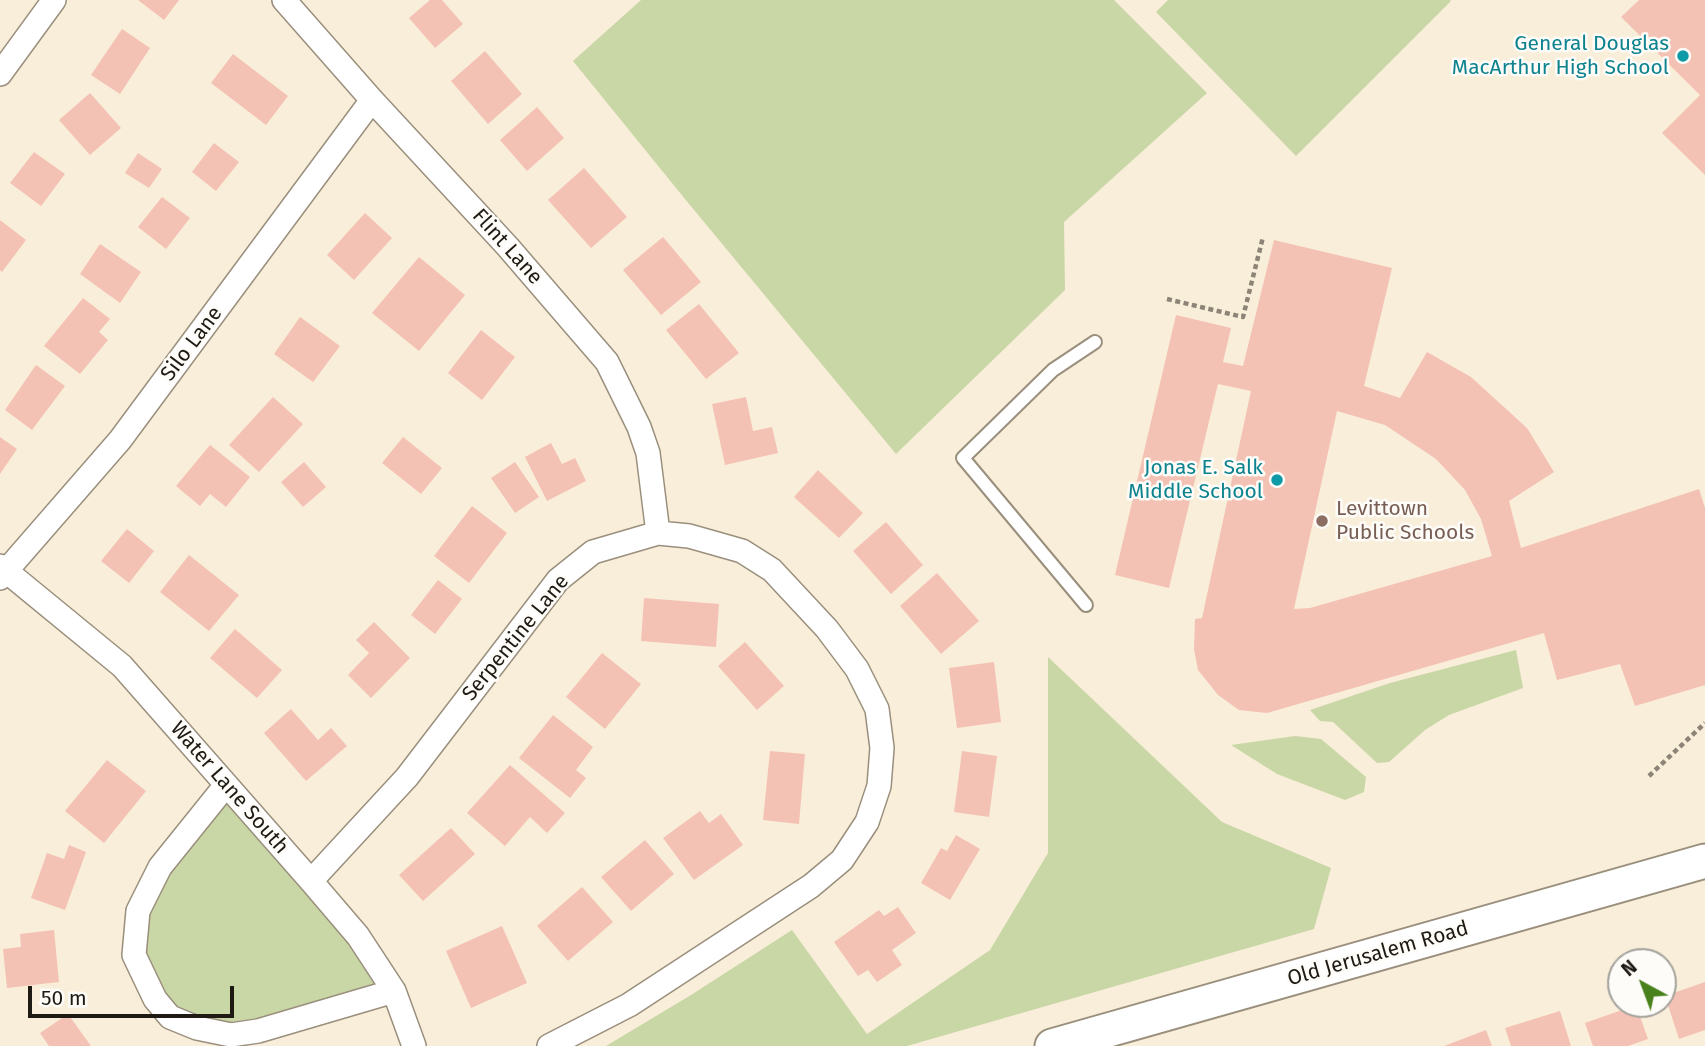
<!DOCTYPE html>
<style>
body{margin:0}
#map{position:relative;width:1705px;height:1046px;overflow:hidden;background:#f9eed9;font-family:"Fira Sans",sans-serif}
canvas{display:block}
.north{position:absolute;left:1607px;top:948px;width:70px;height:70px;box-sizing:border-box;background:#fefcf8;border:2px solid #a4a29c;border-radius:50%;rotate:319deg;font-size:19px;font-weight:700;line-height:28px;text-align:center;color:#1e1a13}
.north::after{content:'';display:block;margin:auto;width:24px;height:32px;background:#49821d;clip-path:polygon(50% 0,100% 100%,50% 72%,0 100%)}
.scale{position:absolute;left:28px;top:986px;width:206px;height:32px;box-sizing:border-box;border:4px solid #1e1a13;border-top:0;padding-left:9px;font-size:21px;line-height:24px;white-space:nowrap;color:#1e1a13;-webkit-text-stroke:5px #fefcf8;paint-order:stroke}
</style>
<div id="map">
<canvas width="1705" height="1046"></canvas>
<div class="north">N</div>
<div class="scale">50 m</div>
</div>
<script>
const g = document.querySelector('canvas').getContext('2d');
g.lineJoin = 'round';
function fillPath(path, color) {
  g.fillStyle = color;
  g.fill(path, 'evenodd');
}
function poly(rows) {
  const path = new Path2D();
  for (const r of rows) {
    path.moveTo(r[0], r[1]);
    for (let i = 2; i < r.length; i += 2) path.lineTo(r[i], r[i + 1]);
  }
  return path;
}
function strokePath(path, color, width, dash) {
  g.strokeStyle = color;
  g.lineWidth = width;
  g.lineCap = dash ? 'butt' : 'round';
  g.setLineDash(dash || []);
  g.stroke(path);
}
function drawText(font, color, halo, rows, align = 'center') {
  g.font = font + ' "Fira Sans",sans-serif';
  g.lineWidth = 5;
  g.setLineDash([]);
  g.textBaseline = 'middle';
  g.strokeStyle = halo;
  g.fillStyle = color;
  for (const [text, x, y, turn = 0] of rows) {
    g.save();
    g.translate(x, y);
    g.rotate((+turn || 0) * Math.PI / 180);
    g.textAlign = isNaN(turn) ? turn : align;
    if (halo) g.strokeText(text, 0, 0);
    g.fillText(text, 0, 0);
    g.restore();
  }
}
fillPath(poly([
 [641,0,1114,0,1207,93,1064,222,1065,290,896,454,685,199,573,61],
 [1168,0,1450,0,1451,1,1296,156,1156,12],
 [1516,650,1523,688,1449,715,1425,730,1389,762,1377,763,1333,722,1320,721,1310,710,1390,683],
 [1048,657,1222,822,1331,868,1314,929,907,1046,606,1046,691,995,792,930,867,1034,990,950,1048,853],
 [1295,736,1321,739,1366,777,1364,792,1345,800,1277,774,1231,745],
 [227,789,389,989,255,1030,172,1013,141,948,142,910]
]), '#c9d7a6');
fillPath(poly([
 [138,0,179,0,164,20],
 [430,0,442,0,463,24,435,48,409,18],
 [1639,0,1705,0,1705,175,1662,133,1700,95,1621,17],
 [122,29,150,48,120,94,91,75],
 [485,51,522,94,488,124,451,81],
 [233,54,288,96,266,125,211,83],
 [90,93,121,128,90,155,59,120],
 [537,107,564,138,527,171,500,140],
 [214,143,239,162,216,191,192,172],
 [34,152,65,174,41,206,10,183],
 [138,153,162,169,149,188,125,173],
 [584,168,627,217,591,248,548,200],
 [162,197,190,218,166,249,138,227],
 [365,213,392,238,354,280,327,255],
 [0,220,26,240,2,272,0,270],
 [663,237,701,282,661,315,623,270],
 [1274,240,1392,268,1364,386,1400,398,1427,352,1471,377,1527,428,1554,472,1509,501,1521,548,1699,489,1705,508,1705,685,1635,706,1620,664,1557,680,1544,633,1267,713,1239,710,1218,695,1198,670,1194,649,1195,619,1202,618,1251,391,1218,384,1169,588,1115,575,1176,315,1231,328,1223,362,1243,366],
 [1337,411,1385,425,1436,459,1465,490,1481,519,1492,556,1310,608,1294,609],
 [100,244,141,272,120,303,80,274],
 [419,257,465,295,419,351,372,313],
 [83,298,110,319,99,332,108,340,80,374,44,346],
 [699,304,739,353,706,379,666,330],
 [300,317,340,346,313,382,274,354],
 [481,330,515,357,482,400,448,373],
 [36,365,65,386,32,430,5,410],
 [273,397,303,424,259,472,229,445],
 [746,397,753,431,772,427,778,453,725,465,712,404],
 [0,437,17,449,0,474],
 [403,437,442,468,421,494,382,463],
 [551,443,562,464,575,458,586,481,547,501,525,457],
 [210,445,250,477,226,507,210,494,200,506,176,486],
 [304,462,326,487,303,507,281,482],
 [515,462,539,497,515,513,491,478],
 [818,470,863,513,839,538,794,497],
 [472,506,507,533,469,583,434,556],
 [886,522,923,565,891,594,853,551],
 [127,529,154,551,129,583,101,561],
 [189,555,239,595,209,631,160,592],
 [937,573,979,621,941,654,900,606],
 [438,580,462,599,435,634,411,615],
 [644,598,719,604,716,647,641,641],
 [374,622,410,658,371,698,348,675,369,653,356,640],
 [235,629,282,670,257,698,210,658],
 [745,642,784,686,757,710,718,666],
 [602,653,641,684,605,729,566,697],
 [994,662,1001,722,957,728,949,668],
 [291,709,318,740,331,728,347,746,306,781,264,733],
 [553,715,593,747,576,770,586,778,570,798,519,758],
 [770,751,805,754,799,824,763,820],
 [962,751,997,756,989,817,954,812],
 [107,760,146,791,104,843,65,811],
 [510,765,565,813,547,833,530,817,505,846,467,813],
 [700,811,709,823,721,814,743,845,694,880,663,838],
 [451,828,475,854,423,901,399,875],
 [956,835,980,849,950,900,921,883,941,848,947,851],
 [645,840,674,874,631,911,601,877],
 [69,845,86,852,65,910,31,898,47,853,64,859],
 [582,887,613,922,568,961,537,926],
 [898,907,916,933,892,950,902,965,877,982,868,970,858,976,834,942,879,910,884,916],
 [502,926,527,983,471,1008,446,951],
 [54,930,59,982,7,988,3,949,21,947,20,934],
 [1705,982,1705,1030,1679,1039,1665,996],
 [1636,1005,1648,1039,1628,1046,1593,1046,1585,1023],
 [1560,1011,1571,1046,1511,1046,1505,1028],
 [68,1014,91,1046,49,1046,40,1033],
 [1486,1030,1492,1046,1444,1046]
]), '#f4c2b4');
const service = poly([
 [1086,605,963,458,1053,370,1095,342]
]);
const minor = poly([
 [284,0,372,100,508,247,607,362,639,427,648,453,658,533],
 [0,74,54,0],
 [0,566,122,666,311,881,358,936,394,991,414,1046],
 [0,578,120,440,372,100],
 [226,785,160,867,138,911,134,955,155,999,170,1017,197,1028,231,1035,258,1031,394,991],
 [311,881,407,777,558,580,593,552,658,533,689,536,742,551,772,570,827,629,857,669,877,709,882,748,879,786,867,822,842,860,811,886,629,1005,549,1046]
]);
const secondary = poly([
 [1052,1046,1705,861]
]);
strokePath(service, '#9a8f7d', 16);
strokePath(minor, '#9a8f7d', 26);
strokePath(secondary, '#9a8f7d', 37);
strokePath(poly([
 [1167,299,1243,317,1263,237],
 [1649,776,1705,723]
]), '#8c8476', 4.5, [5, 3.5]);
strokePath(service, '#fff', 12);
strokePath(minor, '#fff', 23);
strokePath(secondary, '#fff', 33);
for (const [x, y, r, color] of [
 [1683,56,7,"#0f9aa8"],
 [1277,480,7,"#0f9aa8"],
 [1322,521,7,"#8d6e63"]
]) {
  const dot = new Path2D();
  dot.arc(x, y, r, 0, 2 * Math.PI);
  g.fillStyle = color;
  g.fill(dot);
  strokePath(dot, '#fefcf8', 2.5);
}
drawText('21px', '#0d838f', '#fefcf8', [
 ["General Douglas",1669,44],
 ["MacArthur High School",1669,68],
 ["Jonas E. Salk",1263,468],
 ["Middle School",1263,492]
], 'right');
drawText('21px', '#1e1a13', '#fefcf8', [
 ["Flint Lane",507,247,48],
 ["Silo Lane",192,344,-53],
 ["Serpentine Lane",516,638,-51],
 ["Water Lane South",229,788,49],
 ["Old Jerusalem Road",1378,954,-16]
]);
drawText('21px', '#785e54', '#fefcf8', [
 ["Levittown",1336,509],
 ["Public Schools",1336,533]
], 'left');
</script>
